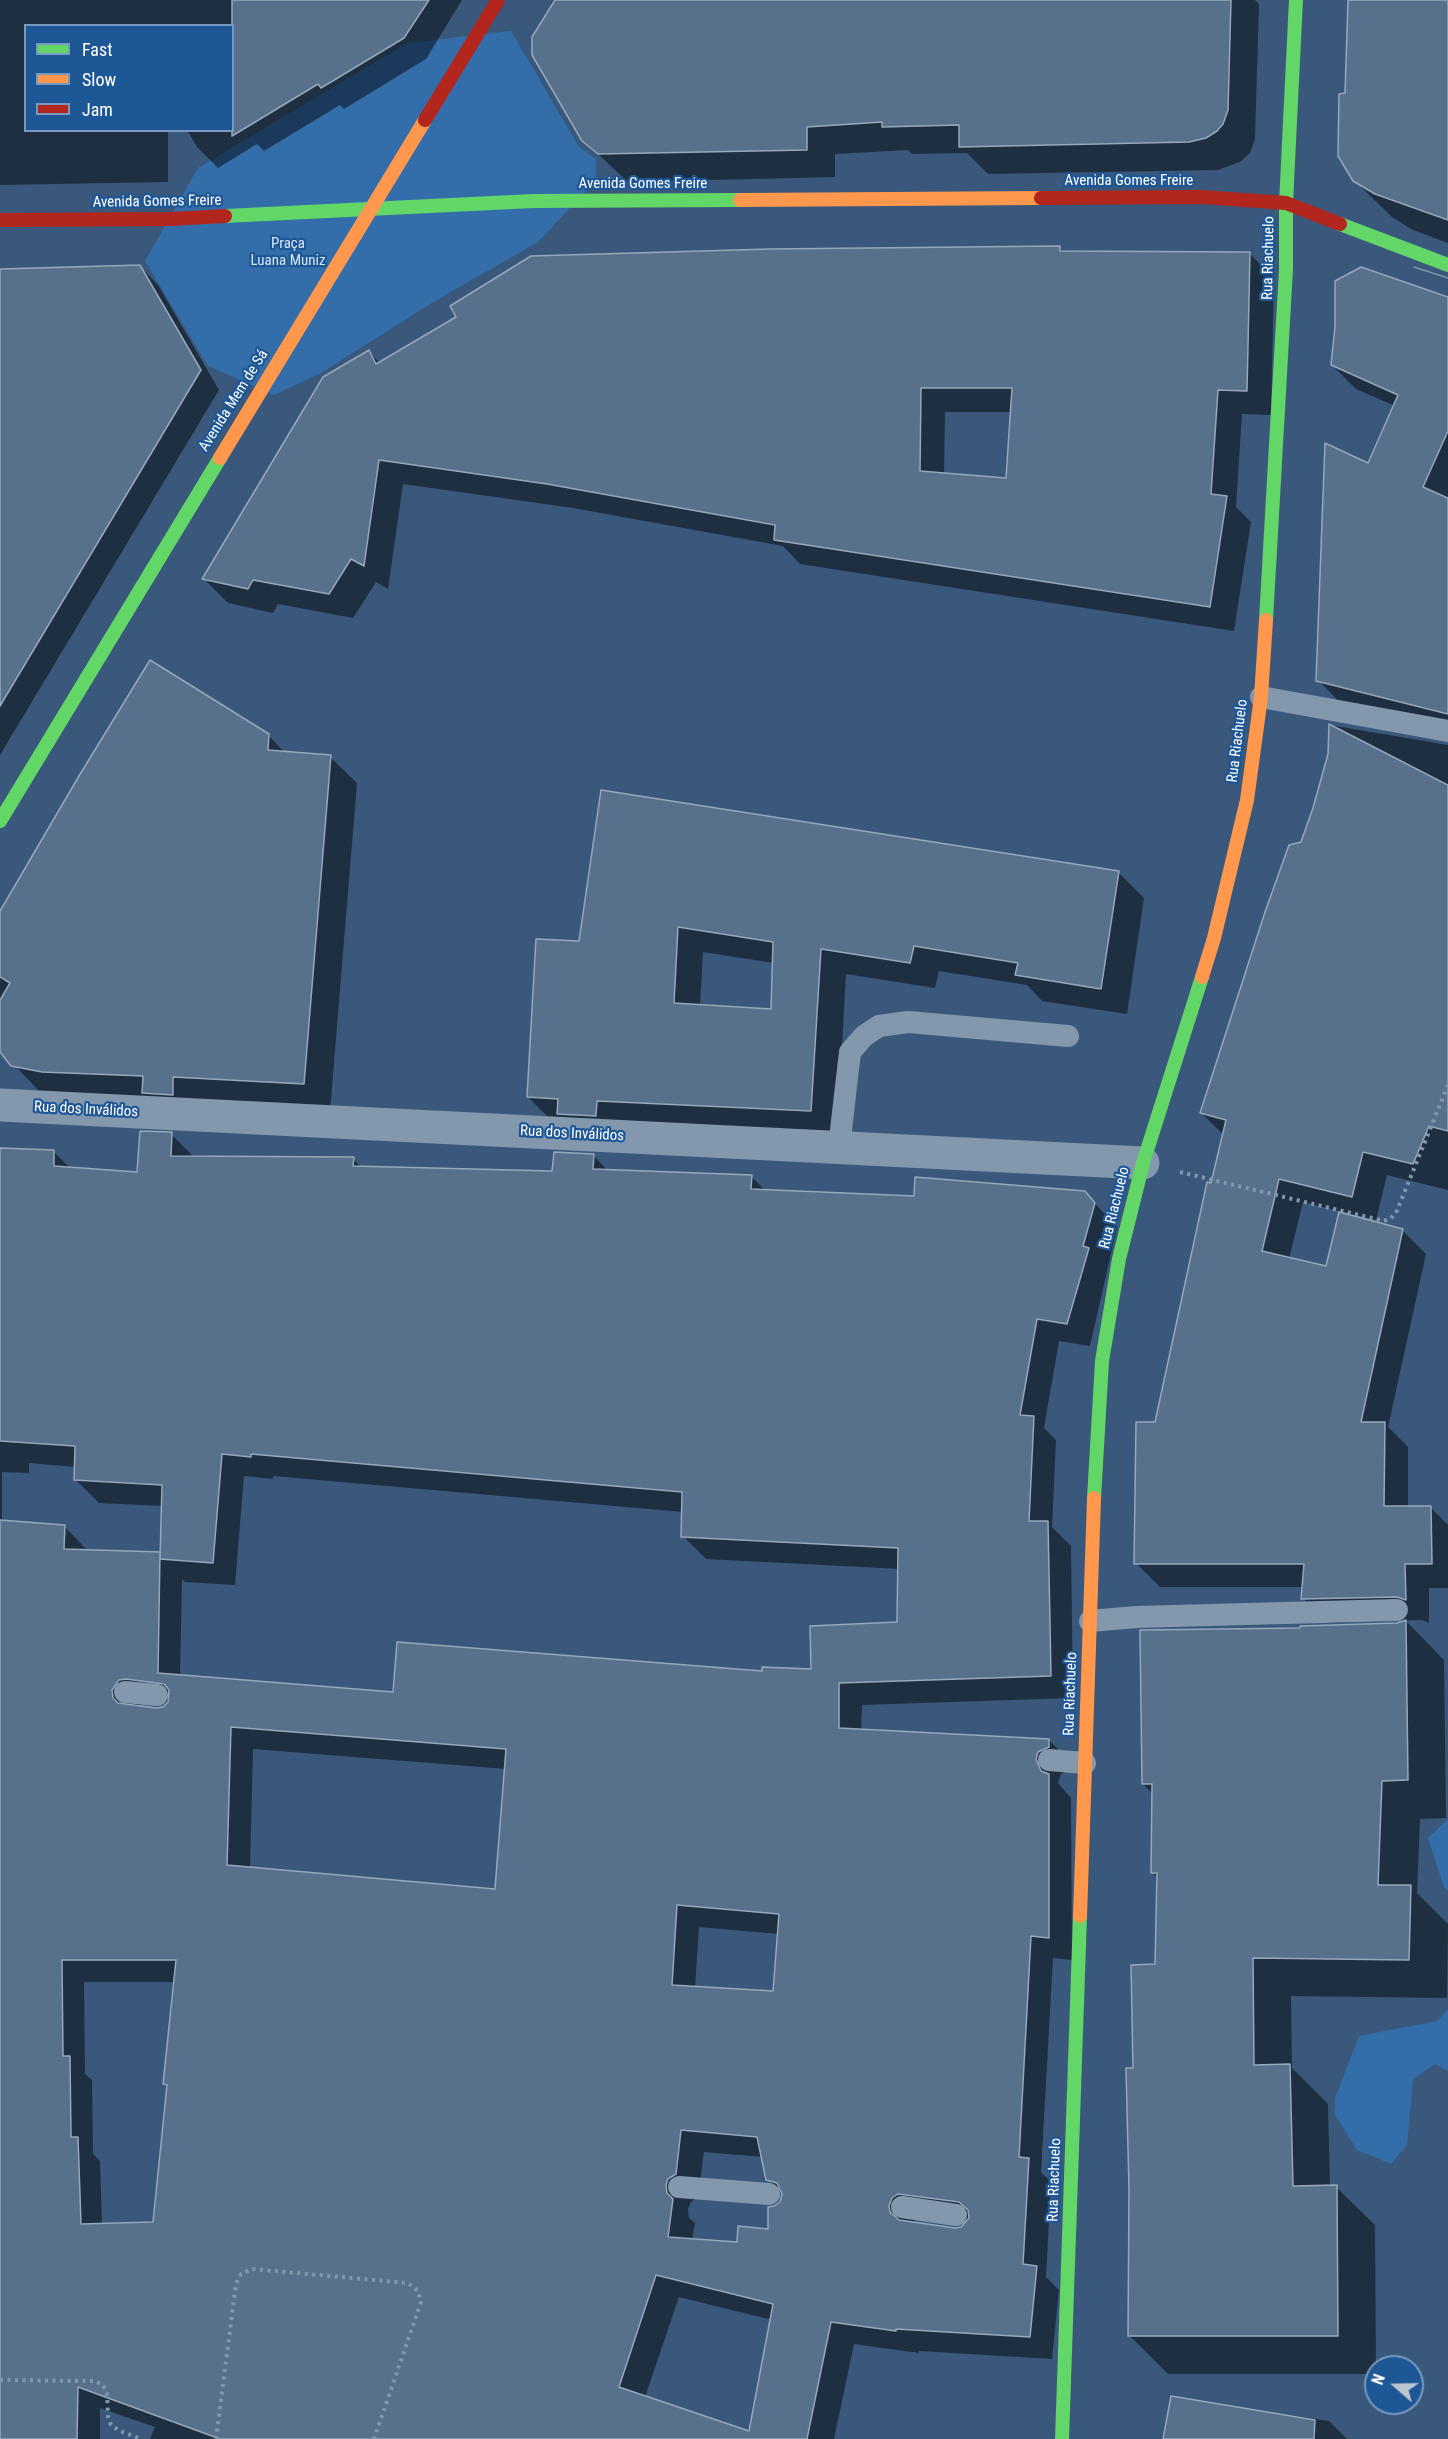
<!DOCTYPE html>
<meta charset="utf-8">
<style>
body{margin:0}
#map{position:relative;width:1448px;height:2439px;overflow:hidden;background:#39587b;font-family:"Roboto Condensed",sans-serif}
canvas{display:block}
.legend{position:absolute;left:24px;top:24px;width:210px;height:108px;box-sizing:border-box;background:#1e5796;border:2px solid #789ac0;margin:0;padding:8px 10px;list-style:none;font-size:18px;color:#fff}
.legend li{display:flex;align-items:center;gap:12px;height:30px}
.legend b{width:30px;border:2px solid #789ac0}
.north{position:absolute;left:1364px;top:2355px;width:60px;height:60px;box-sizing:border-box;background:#1e5796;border:2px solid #789ac0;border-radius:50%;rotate:290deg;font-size:16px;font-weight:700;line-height:24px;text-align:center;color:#fff}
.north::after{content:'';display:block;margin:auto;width:21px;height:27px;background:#bac5d1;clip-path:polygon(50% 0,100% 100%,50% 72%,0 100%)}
</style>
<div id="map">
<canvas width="1448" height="2439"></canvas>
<ul class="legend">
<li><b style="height:8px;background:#63d668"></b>Fast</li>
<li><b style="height:8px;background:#ff974d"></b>Slow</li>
<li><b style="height:8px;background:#b3261e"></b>Jam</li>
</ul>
<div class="north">N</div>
</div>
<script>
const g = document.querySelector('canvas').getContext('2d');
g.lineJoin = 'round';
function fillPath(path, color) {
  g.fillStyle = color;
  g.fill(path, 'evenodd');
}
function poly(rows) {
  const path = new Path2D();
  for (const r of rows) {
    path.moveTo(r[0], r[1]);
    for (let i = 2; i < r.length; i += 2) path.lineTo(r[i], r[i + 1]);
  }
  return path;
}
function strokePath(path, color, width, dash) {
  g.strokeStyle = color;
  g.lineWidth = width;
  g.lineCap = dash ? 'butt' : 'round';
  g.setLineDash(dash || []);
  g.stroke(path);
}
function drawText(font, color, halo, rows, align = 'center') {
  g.font = font + ' "Roboto Condensed",sans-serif';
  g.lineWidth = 4.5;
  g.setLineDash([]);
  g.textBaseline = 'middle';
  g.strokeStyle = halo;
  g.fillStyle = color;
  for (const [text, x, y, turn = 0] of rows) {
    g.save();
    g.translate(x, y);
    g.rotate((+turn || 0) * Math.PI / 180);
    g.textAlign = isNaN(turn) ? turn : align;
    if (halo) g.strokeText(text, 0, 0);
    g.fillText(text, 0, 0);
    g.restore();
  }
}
fillPath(poly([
 [511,31,579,147,596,159,596,180,538,242,435,301,321,373,274,395,208,366,145,261,198,168,407,43],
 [1448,1819,1448,1891,1444,1887,1428,1838],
 [1448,2009,1448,2071,1435,2064,1413,2079,1407,2145,1391,2164,1357,2150,1335,2115,1335,2098,1359,2036,1437,2021]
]), '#336eab');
fillPath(poly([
 [0,0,462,0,426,59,344,109,340,105,264,151,257,144,218,168,197,147,187,130,232,130,232,26,26,26,26,130,168,130,168,182,0,185],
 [557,0,1255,0,1259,4,1255,139,1250,153,1240,162,1218,170,988,174,967,153,912,154,908,150,835,154,835,177,628,182,583,140],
 [1350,0,1448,0,1448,243,1413,230,1392,217,1354,180,1346,94],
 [1059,247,1064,253,1250,254,1274,278,1271,415,1242,414,1236,507,1251,522,1234,631,800,564,783,546,573,508,403,484,388,589,376,582,353,618,278,604,273,613,228,603,204,579,369,352,380,363],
 [945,412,1012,412,1008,479,944,474],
 [140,266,158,285,219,390,0,755,0,269],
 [1448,299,1448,736,1356,719,1318,680,1369,465,1395,406,1356,389,1332,365],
 [1330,725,1448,745,1448,1190,1387,1175,1376,1220,1303,1202,1289,1259,1328,1268,1402,1230,1426,1254,1388,1427,1408,1447,1408,1507,1430,1507,1448,1525,1448,1588,1429,1588,1429,1623,1422,1620,1327,1623,1303,1598,1304,1587,1160,1587,1136,1563,1156,1424,1224,1135,1201,1113,1303,844,1329,754],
 [268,735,285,753,330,757,357,783,330,1111,40,1092,3,1053,0,1054,0,915],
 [602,792,1118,872,1144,898,1127,1014,1042,1001,1027,985,939,971,935,988,846,974,837,1136,554,1123,528,1097,580,943],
 [703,952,774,963,772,1011,700,1006],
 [171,1134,195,1158,353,1159,362,1168,553,1173,593,1155,608,1171,752,1177,766,1191,916,1197,1084,1192,1117,1227,1090,1346,1059,1341,1044,1428,1056,1440,1052,1527,1071,1546,1073,1698,862,1705,861,1731,1049,1740,1071,1763,1071,1769,1061,1774,1058,1783,1071,1798,1072,1960,1053,1958,1041,2172,1051,2182,1046,2277,1059,2290,1052,2359,919,2351,919,2353,854,2344,834,2439,150,2439,155,2427,100,2408,100,2439,0,2439,0,1149,54,1152,71,1169,139,1174],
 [29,1463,76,1467,76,1480,99,1503,163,1506,162,1556,160,1554,87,1550,65,1527,2,1522,2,1472,29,1473],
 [244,1476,273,1479,273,1476,683,1512,683,1536,706,1559,900,1569,899,1624,812,1671,763,1672,584,1657,584,1659,394,1694,180,1676,182,1579,185,1582,235,1585],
 [150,1701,172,1703,156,1710,135,1707],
 [253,1749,506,1769,496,1891,250,1869],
 [699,1927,779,1934,774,1992,695,1988],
 [84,1982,176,1982,164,2084,168,2088,154,2223,102,2225,100,2161,93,2154,92,2080,85,2074],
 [704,2152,763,2157,767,2179,784,2196,769,2231,738,2244,692,2240,695,2223,689,2218,688,2209,691,2202,698,2197],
 [928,2216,969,2222,967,2225,954,2230,913,2224,914,2221],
 [679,2297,772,2320,750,2433,645,2397],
 [1406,1621,1444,1660,1446,1818,1420,1819,1417,1893,1448,1924,1447,1998,1291,1996,1292,2068,1328,2104,1330,2187,1336,2187,1375,2225,1376,2374,1168,2374,1130,2336,1134,2070,1157,1966,1159,1879,1152,1872,1153,1794,1143,1784,1301,1630,1398,1625],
 [1283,2414,1329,2421,1347,2439,1164,2439,1283,2416]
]), '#0007');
const building = poly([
 [232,0,429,0,404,38,321,88,318,84,232,136,232,0],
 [555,0,1231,0,1228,110,1223,124,1217,131,1206,138,1189,142,959,147,959,125,882,127,882,122,807,127,807,150,598,154,582,141,532,55,532,37,555,0],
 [1348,0,1448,0,1448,220,1375,194,1353,181,1338,156,1339,94,1345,93,1348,0],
 [1060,246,1060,251,1250,252,1247,391,1218,390,1211,494,1227,496,1210,607,774,540,775,525,547,484,379,460,364,566,351,559,329,594,253,580,248,589,202,579,323,377,369,350,376,364,456,317,450,306,531,256,770,249,1060,246],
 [921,388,1012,388,1006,478,920,471,921,388],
 [140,265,201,370,0,706,0,269,140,265],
 [1361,267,1448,297,1448,431,1423,487,1448,498,1448,714,1316,681,1325,443,1368,463,1398,395,1331,365,1335,327,1335,281,1361,267],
 [150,660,269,734,268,750,331,755,304,1084,173,1077,173,1095,142,1093,143,1076,42,1072,11,1066,0,1052,0,1000,10,983,0,977,0,911,79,776,150,660],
 [1329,724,1448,785,1448,1131,1429,1126,1413,1164,1363,1152,1352,1197,1279,1179,1262,1251,1326,1266,1339,1212,1403,1229,1361,1422,1385,1422,1384,1506,1431,1506,1432,1564,1405,1564,1406,1600,1397,1597,1301,1599,1304,1564,1134,1564,1136,1422,1155,1422,1207,1182,1211,1183,1226,1120,1200,1113,1265,912,1289,845,1301,842,1313,808,1328,754,1329,724],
 [601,790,1119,871,1101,989,1015,975,1018,963,914,946,910,963,821,949,811,1111,597,1101,596,1116,557,1114,558,1099,527,1097,536,939,579,941,601,790],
 [678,927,773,942,771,1009,674,1003,678,927],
 [140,1131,172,1132,171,1156,354,1157,353,1166,552,1171,554,1152,594,1154,593,1169,752,1175,751,1189,914,1196,915,1177,1085,1191,1095,1203,1083,1246,1089,1248,1067,1324,1037,1319,1020,1415,1034,1416,1029,1521,1048,1521,1051,1676,839,1683,839,1728,1049,1739,1049,1747,1038,1752,1036,1759,1041,1771,1049,1774,1049,1938,1031,1936,1019,2157,1029,2158,1023,2264,1037,2266,1030,2337,896,2329,896,2331,831,2322,807,2439,220,2439,78,2387,77,2439,0,2439,0,1520,65,1525,64,1549,160,1552,158,1673,393,1692,397,1642,762,1671,762,1667,811,1669,810,1626,897,1622,898,1548,681,1537,682,1492,251,1454,251,1457,222,1454,213,1563,160,1559,162,1485,74,1480,75,1446,0,1441,0,1148,54,1150,54,1166,137,1172,140,1131],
 [126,1679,164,1684,169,1690,168,1702,163,1707,156,1708,118,1703,113,1698,112,1690,119,1680,126,1679],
 [231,1727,506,1749,495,1889,227,1865,231,1727],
 [677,1905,779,1914,773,1991,672,1985,677,1905],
 [62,1960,176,1960,163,2084,167,2085,153,2222,81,2224,78,2137,71,2137,70,2056,63,2056,62,1960],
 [681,2130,757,2137,766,2180,777,2183,782,2194,780,2202,774,2206,768,2207,768,2229,738,2226,737,2242,668,2237,673,2199,667,2193,666,2185,668,2179,676,2174,681,2130],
 [898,2194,959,2202,968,2210,969,2218,961,2227,955,2228,899,2220,890,2212,889,2206,892,2198,898,2194],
 [656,2275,773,2304,749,2431,619,2387,656,2275],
 [1406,1620,1408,1780,1382,1781,1378,1885,1411,1885,1409,1960,1253,1958,1254,2065,1290,2064,1293,2186,1337,2185,1338,2336,1128,2336,1129,2190,1126,2068,1133,2068,1131,1965,1155,1964,1157,1873,1151,1873,1152,1784,1142,1784,1140,1630,1300,1628,1300,1626,1397,1623,1406,1620],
 [1171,2396,1315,2420,1314,2439,1163,2439,1171,2396]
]);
fillPath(building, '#57708b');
strokePath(building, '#96a8bb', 1.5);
strokePath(poly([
 [1180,1172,1384,1221,1390,1219,1396,1213,1448,1085],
 [0,2380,95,2381,103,2385,107,2393,108,2416,111,2425,120,2431,141,2439],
 [216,2439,236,2284,241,2274,252,2269,408,2283,418,2291,421,2302,374,2439]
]), '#8397ad', 4, [3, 4.5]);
strokePath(poly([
 [1261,697,1448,731],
 [839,1147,850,1052,864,1036,879,1026,908,1022,1068,1036],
 [1090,1621,1136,1617,1397,1610],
 [125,1692,157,1695],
 [1049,1760,1085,1763],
 [679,2187,769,2194],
 [902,2207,956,2215]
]), '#8397ad', 22);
strokePath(poly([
 [0,1105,1143,1163]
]), '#8397ad', 33);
strokePath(poly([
 [225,216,533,201,740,200],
 [1340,224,1448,265],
 [1266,620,1286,269,1286,203,1296,0],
 [0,821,220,458],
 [1094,1498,1102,1361,1119,1259,1143,1163,1202,977],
 [1062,2439,1080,1916]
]), '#63d668', 14);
strokePath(poly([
 [740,200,1041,198],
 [220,458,425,120],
 [1202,977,1214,938,1247,800,1261,697,1266,620],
 [1080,1916,1094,1498]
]), '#ff974d', 14);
strokePath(poly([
 [425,120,498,0],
 [1041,198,1201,197,1286,203,1340,224],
 [0,220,169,219,225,216]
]), '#b3261e', 14);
strokePath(poly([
 [1414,267,1448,278]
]), '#8195ab', 1.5);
drawText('15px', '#fff', '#1e5796', [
 ["Avenida Gomes Freire",1129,181],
 ["Avenida Gomes Freire",643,184],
 ["Avenida Gomes Freire",157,202,-1],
 ["Rua Riachuelo",1269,258,-89],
 ["Avenida Mem de Sá",234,401,-58],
 ["Rua Riachuelo",1238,741,-83],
 ["Rua dos Inválidos",86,1110,3],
 ["Rua dos Inválidos",572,1134,3],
 ["Rua Riachuelo",1115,1208,-76],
 ["Rua Riachuelo",1071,1694,-88],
 ["Rua Riachuelo",1055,2180,-88]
]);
drawText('15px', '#d8e9fa', '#1e5796', [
 ["Praça",288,244],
 ["Luana Muniz",288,261]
]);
</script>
